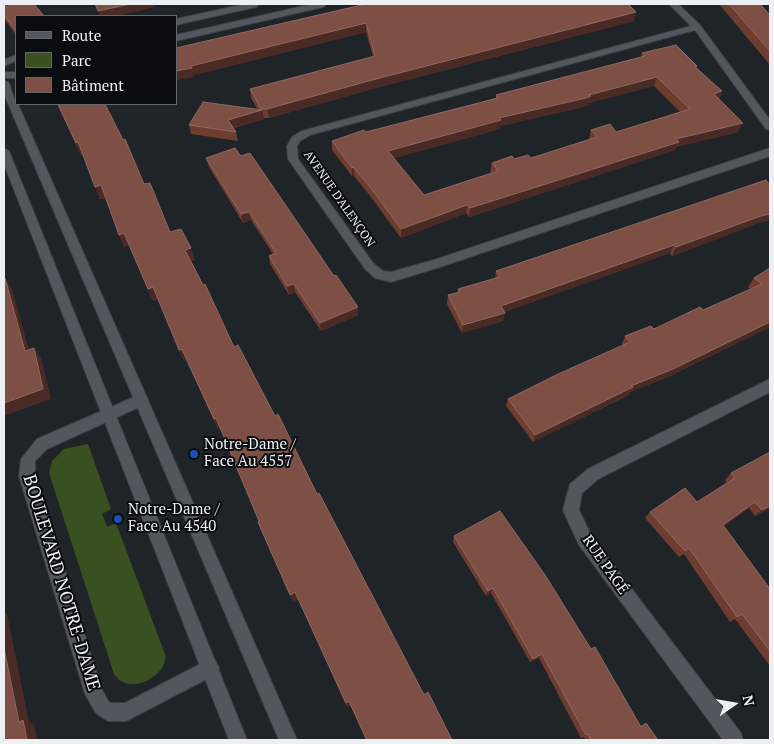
<!DOCTYPE html>
<meta charset="utf-8">
<style>
body{margin:0}
#map{position:relative;width:774px;height:744px;overflow:hidden;background:#1f2429;font-family:"PT Serif",serif}
canvas{display:block}
.frame{position:absolute;inset:0;border:5px solid #eceff3;pointer-events:none}
.legend{position:absolute;left:15px;top:15px;width:162px;height:90px;box-sizing:border-box;background:#0a0d0f;border:1px solid #64676a;margin:0;padding:6px 9px;list-style:none;font-size:15px;color:#eceff3}
.legend li{display:flex;align-items:center;gap:10px;height:25px}
.legend b{width:25px;border:1px solid #64676a}
.north{position:absolute;left:709px;top:679px;width:50px;height:50px;-webkit-text-stroke:4px #0a0d0f;paint-order:stroke;rotate:77deg;font-size:14px;font-weight:700;line-height:20px;text-align:center;color:#eceff3}
.north::after{content:'';display:block;margin:auto;width:18px;height:22px;background:#eceff3;clip-path:polygon(50% 0,100% 100%,50% 72%,0 100%)}
</style>
<div id="map">
<canvas width="774" height="744"></canvas>
<div class="frame"></div>
<ul class="legend">
<li><b style="height:6px;background:#52575e"></b>Route</li>
<li><b style="height:14px;background:#3b5021"></b>Parc</li>
<li><b style="height:14px;background:#7d4f45"></b>Bâtiment</li>
</ul>
<div class="north">N</div>
</div>
<script>
const g = document.querySelector('canvas').getContext('2d');
g.lineJoin = 'round';
function fillPath(path, color) {
  g.fillStyle = color;
  g.fill(path, 'evenodd');
}
function poly(rows) {
  const path = new Path2D();
  for (const r of rows) {
    path.moveTo(r[0], r[1]);
    for (let i = 2; i < r.length; i += 2) path.lineTo(r[i], r[i + 1]);
  }
  return path;
}
function strokePath(path, color, width, dash) {
  g.strokeStyle = color;
  g.lineWidth = width;
  g.lineCap = dash ? 'butt' : 'round';
  g.setLineDash(dash || []);
  g.stroke(path);
}
function drawText(font, color, halo, rows, align = 'center') {
  g.font = font + ' "PT Serif",serif';
  g.lineWidth = 4;
  g.setLineDash([]);
  g.textBaseline = 'middle';
  g.strokeStyle = halo;
  g.fillStyle = color;
  for (const [text, x, y, turn = 0] of rows) {
    g.save();
    g.translate(x, y);
    g.rotate((+turn || 0) * Math.PI / 180);
    g.textAlign = isNaN(turn) ? turn : align;
    if (halo) g.strokeText(text, 0, 0);
    g.fillText(text, 0, 0);
    g.restore();
  }
}
fillPath(poly([
 [88,444,111,509,102,514,107,527,116,523,166,657,163,667,157,674,147,681,136,684,127,684,119,680,114,674,49,473,52,461,64,449]
]), '#3b5021');
const minor = poly([
 [669,4,678,4,700,25,770,120,770,130,766,129,695,30,310,135,300,141,297,146,298,159,373,263,383,271,391,272,434,260,770,148,770,156,440,267,391,282,375,278,365,269,288,159,287,146,292,137,302,131,691,26,669,4],
 [770,379,770,392,598,479,582,493,579,510,591,535,741,733,743,740,723,740,579,545,563,510,570,484,588,469,770,379],
 [141,394,146,396,148,400,146,404,47,449,35,461,35,476,102,690,108,701,111,703,125,703,210,659,216,662,219,668,216,674,132,718,126,721,108,721,96,713,85,694,19,476,21,459,37,439,141,394]
]);
const tertiary = poly([
 [245,4,260,4,256,7,176,25,176,19,245,4],
 [312,4,327,4,323,7,176,41,176,35,312,4],
 [16,55,16,61,4,66,4,60,16,55],
 [4,72,16,72,16,78,4,78,4,72],
 [4,80,9,83,16,104,18,104,297,740,279,740,4,94,4,80],
 [4,148,9,151,247,740,229,740,4,164,4,148]
]);
strokePath(minor, '#3a3f44', 2);
strokePath(tertiary, '#3a3f44', 2);
fillPath(minor, '#52575e');
fillPath(tertiary, '#52575e');
fillPath(poly([
 [4,4,16,16,16,35,4,19],
 [366,4,634,21,376,88,269,118,263,118,264,119,233,128,236,132,238,141,191,134,189,125,258,110,251,98,250,89,373,57,366,32,194,75,194,77,176,80,176,48],
 [719,4,760,4,770,15,770,65],
 [642,53,697,66,697,68,722,91,719,99,738,132,676,147,675,150,469,217,466,213,401,238,371,197,354,176,352,176,332,150,332,141,496,98,496,95,641,57],
 [654,86,680,112,616,132,591,130,589,140,531,158,492,163,490,172,492,173,424,195,394,158,500,129,500,126,583,107,588,105,589,103],
 [57,104,144,184,170,232,195,260,191,261,234,347,275,416,424,695,452,740,366,740,350,705,347,707,298,599,293,601,261,530,258,522,259,521,220,428,218,429,186,360,184,361,158,299,153,301,129,245,124,247,119,235,106,198,100,199,83,154,81,155],
 [241,156,358,315,321,331,295,292,289,295,270,264,269,256,273,254,251,220,243,223,209,167,206,158],
 [756,224,672,256,670,253,504,312,503,321,462,333,447,304,448,295,457,293,458,289,495,278,496,271],
 [770,268,770,327,668,377,630,392,629,395,533,442,506,406,508,399,623,346,622,344,625,336,654,329,703,310,751,289,748,287,754,278],
 [731,473,770,508,755,516,749,508,724,526,770,589,770,666,735,619,730,622,684,554,679,557,645,518,650,512,697,502,727,483,725,480],
 [454,536,591,649,640,726,646,723,658,740,586,740,583,737,581,738,539,658,530,662,491,593,486,596,453,542]
]), '#6f3c30');
fillPath(poly([
 [130,4,155,4,156,7,116,16,100,16,98,11],
 [636,12,634,21,376,88,269,118,267,109,376,79],
 [366,23,366,32,194,75,194,77,176,80,176,71,191,66],
 [657,77,654,86,589,103,588,105,583,107,500,126,500,129,388,160,388,151,499,118],
 [722,91,718,100,714,94],
 [262,110,264,119,230,128,228,120],
 [743,123,738,132,676,147,675,150,469,217,470,208,676,139],
 [78,142,84,154,81,155,76,143],
 [353,167,354,176,352,176,352,168],
 [101,185,107,197,100,199,95,187],
 [467,205,466,213,401,238,401,229],
 [249,212,251,220,243,223,241,214],
 [770,214,770,221,756,224,672,256,676,247,761,216],
 [124,233,129,245,124,247,119,235],
 [674,245,670,253,499,314,501,306],
 [191,248,195,260,189,262,185,250],
 [5,278,12,289,32,361,25,351],
 [294,284,295,292,289,295,287,286],
 [153,287,158,299,153,301,148,289],
 [358,307,358,315,321,331,320,323],
 [505,313,503,321,462,333,463,325],
 [770,322,770,327,668,377,630,392,629,395,533,442,535,435,631,386],
 [34,348,41,358,51,399,4,416,4,403],
 [182,349,186,360,184,361,179,350],
 [216,418,220,428,218,429,214,419],
 [755,502,749,508,717,531,723,525],
 [770,506,770,508,755,516,762,510],
 [493,588,491,593,486,596,488,591],
 [295,592,298,599,293,601,290,595],
 [4,613,7,614,29,722,34,724,37,740,27,740,19,722,4,648],
 [542,654,539,658,530,662,533,659],
 [349,701,350,705,347,707,346,703]
]), '#4a2a24');
const building = poly([
 [4,4,34,4,44,16,16,16,16,31,4,15,4,4],
 [95,4,130,4,98,11,95,4],
 [366,4,628,4,636,12,376,79,267,109,261,109,250,89,375,56,366,23,191,66,192,68,176,71,176,48,366,4],
 [729,4,760,4,770,15,770,51,729,4],
 [676,45,697,66,695,67,722,91,714,94,743,123,676,139,679,142,470,208,467,205,401,229,371,188,353,167,352,168,332,141,364,130,366,132,498,98,496,95,645,56,642,53,676,45],
 [657,77,690,109,616,132,610,124,591,130,597,137,531,158,528,155,514,159,512,156,492,163,498,171,424,195,388,151,501,120,499,118,586,98,591,96,589,95,657,77],
 [203,102,262,110,228,120,236,132,189,125,203,102],
 [58,104,105,104,123,140,125,139,144,184,150,183,170,232,181,229,191,248,185,250,203,285,205,284,234,347,238,345,275,416,278,414,317,494,319,493,424,695,428,692,452,740,367,740,349,701,346,703,295,592,290,595,258,522,259,521,216,418,214,419,182,349,179,350,153,287,148,289,124,233,119,235,101,185,95,187,78,142,76,143,58,104],
 [235,148,241,156,250,153,334,276,336,275,358,307,320,323,294,284,287,286,269,256,276,253,249,212,241,214,206,158,235,148],
 [766,180,770,185,770,214,761,216,676,247,674,245,501,306,505,313,463,325,448,295,460,292,458,289,500,277,496,271,766,180],
 [770,268,770,322,673,369,631,386,633,387,535,435,508,399,558,374,630,342,625,336,651,326,654,329,700,307,703,310,762,284,754,278,770,268],
 [4,278,5,278,25,351,34,348,43,389,4,403,4,278],
 [770,452,770,506,762,510,755,502,723,525,770,589,770,651,742,614,737,617,689,548,685,551,650,512,685,488,697,502,735,478,731,473,770,452],
 [500,511,545,575,591,649,595,647,641,727,646,723,658,740,591,740,588,734,586,735,542,654,533,659,493,588,488,591,454,536,500,511],
 [4,648,19,722,23,720,27,740,4,740,4,648]
]);
fillPath(building, '#7d4f45');
strokePath(building, '#8e6860', 1);
for (const [x, y, r, color] of [
 [194,454,5,"#1a4fb4"],
 [118,519,5,"#1a4fb4"]
]) {
  const dot = new Path2D();
  dot.arc(x, y, r, 0, 2 * Math.PI);
  g.fillStyle = color;
  g.fill(dot);
  strokePath(dot, '#0a0d0f', 2);
}
drawText('12px', '#eceff3', '#0a0d0f', [
 ["AVENUE D'ALENÇON",339,199,55]
]);
drawText('15px', '#eceff3', '#0a0d0f', [
 ["Notre-Dame /",204,445],
 ["Face Au 4557",204,462],
 ["Notre-Dame /",128,510],
 ["Face Au 4540",128,527]
], 'left');
drawText('15px', '#eceff3', '#0a0d0f', [
 ["RUE PAGÉ",605,565,55]
]);
drawText('18px', '#eceff3', '#0a0d0f', [
 ["BOULEVARD NOTRE-DAME",61,583,73]
]);
</script>
